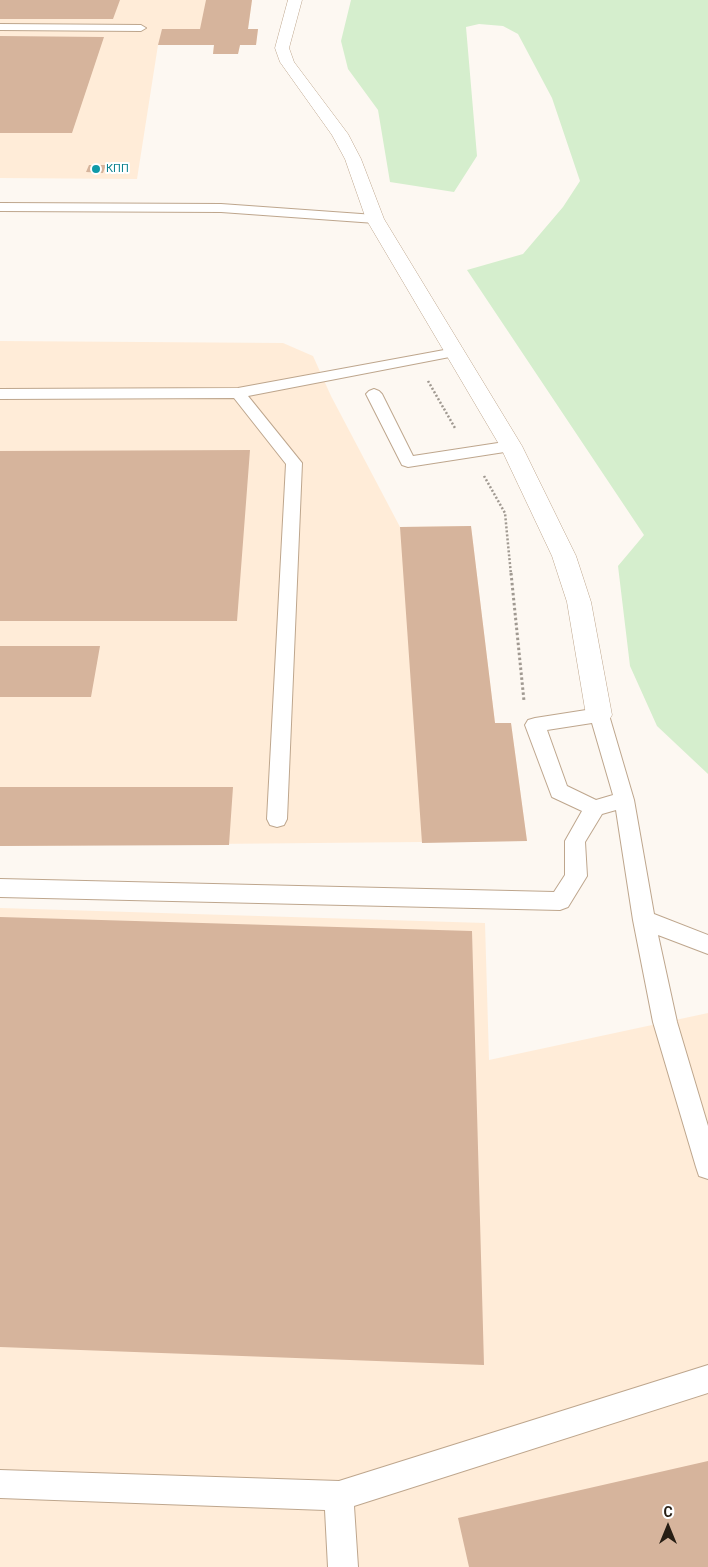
<!DOCTYPE html>
<meta charset="utf-8">
<style>
body{margin:0}
#map{position:relative;width:708px;height:1567px;overflow:hidden;background:#fdf8f2;font-family:Roboto,sans-serif}
canvas{display:block}
.north{position:absolute;left:643px;top:1502px;width:50px;height:50px;-webkit-text-stroke:4px #fff;paint-order:stroke;rotate:0deg;font-size:14px;font-weight:700;line-height:20px;text-align:center;color:#271e14}
.north::after{content:'';display:block;margin:auto;width:18px;height:22px;background:#271e14;clip-path:polygon(50% 0,100% 100%,50% 72%,0 100%)}
</style>
<div id="map">
<canvas width="708" height="1567"></canvas>
<div class="north">С</div>
</div>
<script>
const g = document.querySelector('canvas').getContext('2d');
g.lineJoin = 'round';
function fillPath(path, color) {
  g.fillStyle = color;
  g.fill(path, 'evenodd');
}
function poly(rows) {
  const path = new Path2D();
  for (const r of rows) {
    path.moveTo(r[0], r[1]);
    for (let i = 2; i < r.length; i += 2) path.lineTo(r[i], r[i + 1]);
  }
  return path;
}
function strokePath(path, color, width, dash) {
  g.strokeStyle = color;
  g.lineWidth = width;
  g.lineCap = dash ? 'butt' : 'round';
  g.setLineDash(dash || []);
  g.stroke(path);
}
function drawText(font, color, halo, rows, align = 'center') {
  g.font = font + ' Roboto,sans-serif';
  g.lineWidth = 4;
  g.setLineDash([]);
  g.textBaseline = 'middle';
  g.strokeStyle = halo;
  g.fillStyle = color;
  for (const [text, x, y, turn = 0] of rows) {
    g.save();
    g.translate(x, y);
    g.rotate((+turn || 0) * Math.PI / 180);
    g.textAlign = isNaN(turn) ? turn : align;
    if (halo) g.strokeText(text, 0, 0);
    g.fillText(text, 0, 0);
    g.restore();
  }
}
fillPath(poly([
 [0,0,252,0,248,29,258,29,256,45,240,45,238,54,213,54,214,45,158,45,137,179,0,178],
 [0,341,283,343,313,356,331,396,400,527,471,526,495,723,511,723,527,841,0,846],
 [0,908,485,923,489,1060,708,1013,708,1567,0,1567]
]), '#ffecd8');
fillPath(poly([
 [351,0,708,0,708,774,657,726,630,666,618,566,644,535,467,270,523,254,563,207,580,181,552,98,518,34,503,26,479,24,466,27,477,156,454,192,390,182,378,110,348,69,341,41]
]), '#d5eecd');
fillPath(poly([
 [0,0,120,0,113,19,0,19],
 [206,0,252,0,248,29,258,29,256,45,240,45,238,54,213,54,214,45,158,45,162,29,200,29],
 [0,36,104,37,72,133,0,133],
 [89,165,106,165,103,173,86,172],
 [250,450,237,621,0,621,0,451],
 [471,526,495,723,511,723,527,841,422,843,400,527],
 [0,646,100,646,91,697,0,697],
 [0,787,233,787,229,845,0,846],
 [0,917,472,931,484,1365,0,1347],
 [708,1461,708,1567,469,1567,458,1518]
]), '#d6b49c');
const service = poly([
 [0,24,141,25,146,28,141,31,0,30,0,24],
 [0,203,221,204,375,215,381,219,375,223,221,212,0,211,0,203],
 [455,348,460,349,462,352,460,355,248,396,302,463,287,819,284,825,277,827,270,825,267,819,286,464,234,398,0,399,0,389,238,388,455,348],
 [374,389,379,391,382,394,413,456,511,441,517,443,519,446,517,449,511,451,408,467,402,465,366,394,369,391,374,389],
 [599,708,606,710,609,715,634,800,654,914,708,935,708,954,658,935,677,1022,708,1126,708,1179,699,1176,696,1167,653,1022,633,920,616,810,602,814,585,842,587,876,568,907,560,910,0,897,0,879,554,892,565,875,565,841,582,811,552,797,525,725,528,720,535,718,599,708],
 [592,723,613,795,596,800,567,786,547,730,592,723],
 [708,1365,708,1393,354,1506,358,1567,328,1567,325,1510,0,1498,0,1470,339,1481,708,1365]
]);
const minor = poly([
 [288,0,302,0,289,48,294,62,348,134,361,159,384,219,522,446,576,556,591,602,612,715,608,722,599,725,590,722,586,715,567,602,552,556,500,446,366,219,345,159,332,135,280,62,275,48,288,0]
]);
strokePath(service, '#bea68d', 2);
strokePath(minor, '#bea68d', 1);
strokePath(poly([
 [428,381,455,428],
 [484,476,505,513,511,575]
]), '#a09991', 2.5, [2, 2]);
strokePath(poly([
 [511,573,524,701]
]), '#a09991', 3, [2.5, 2.5]);
fillPath(service, '#fff');
fillPath(minor, '#fff');
for (const [x, y, r, color] of [
 [96,169,5,"#0f9aa8"]
]) {
  const dot = new Path2D();
  dot.arc(x, y, r, 0, 2 * Math.PI);
  g.fillStyle = color;
  g.fill(dot);
  strokePath(dot, '#fff', 2);
}
drawText('11px', '#0d838f', '#fff', [
 ["КПП",106,169]
], 'left');
</script>
